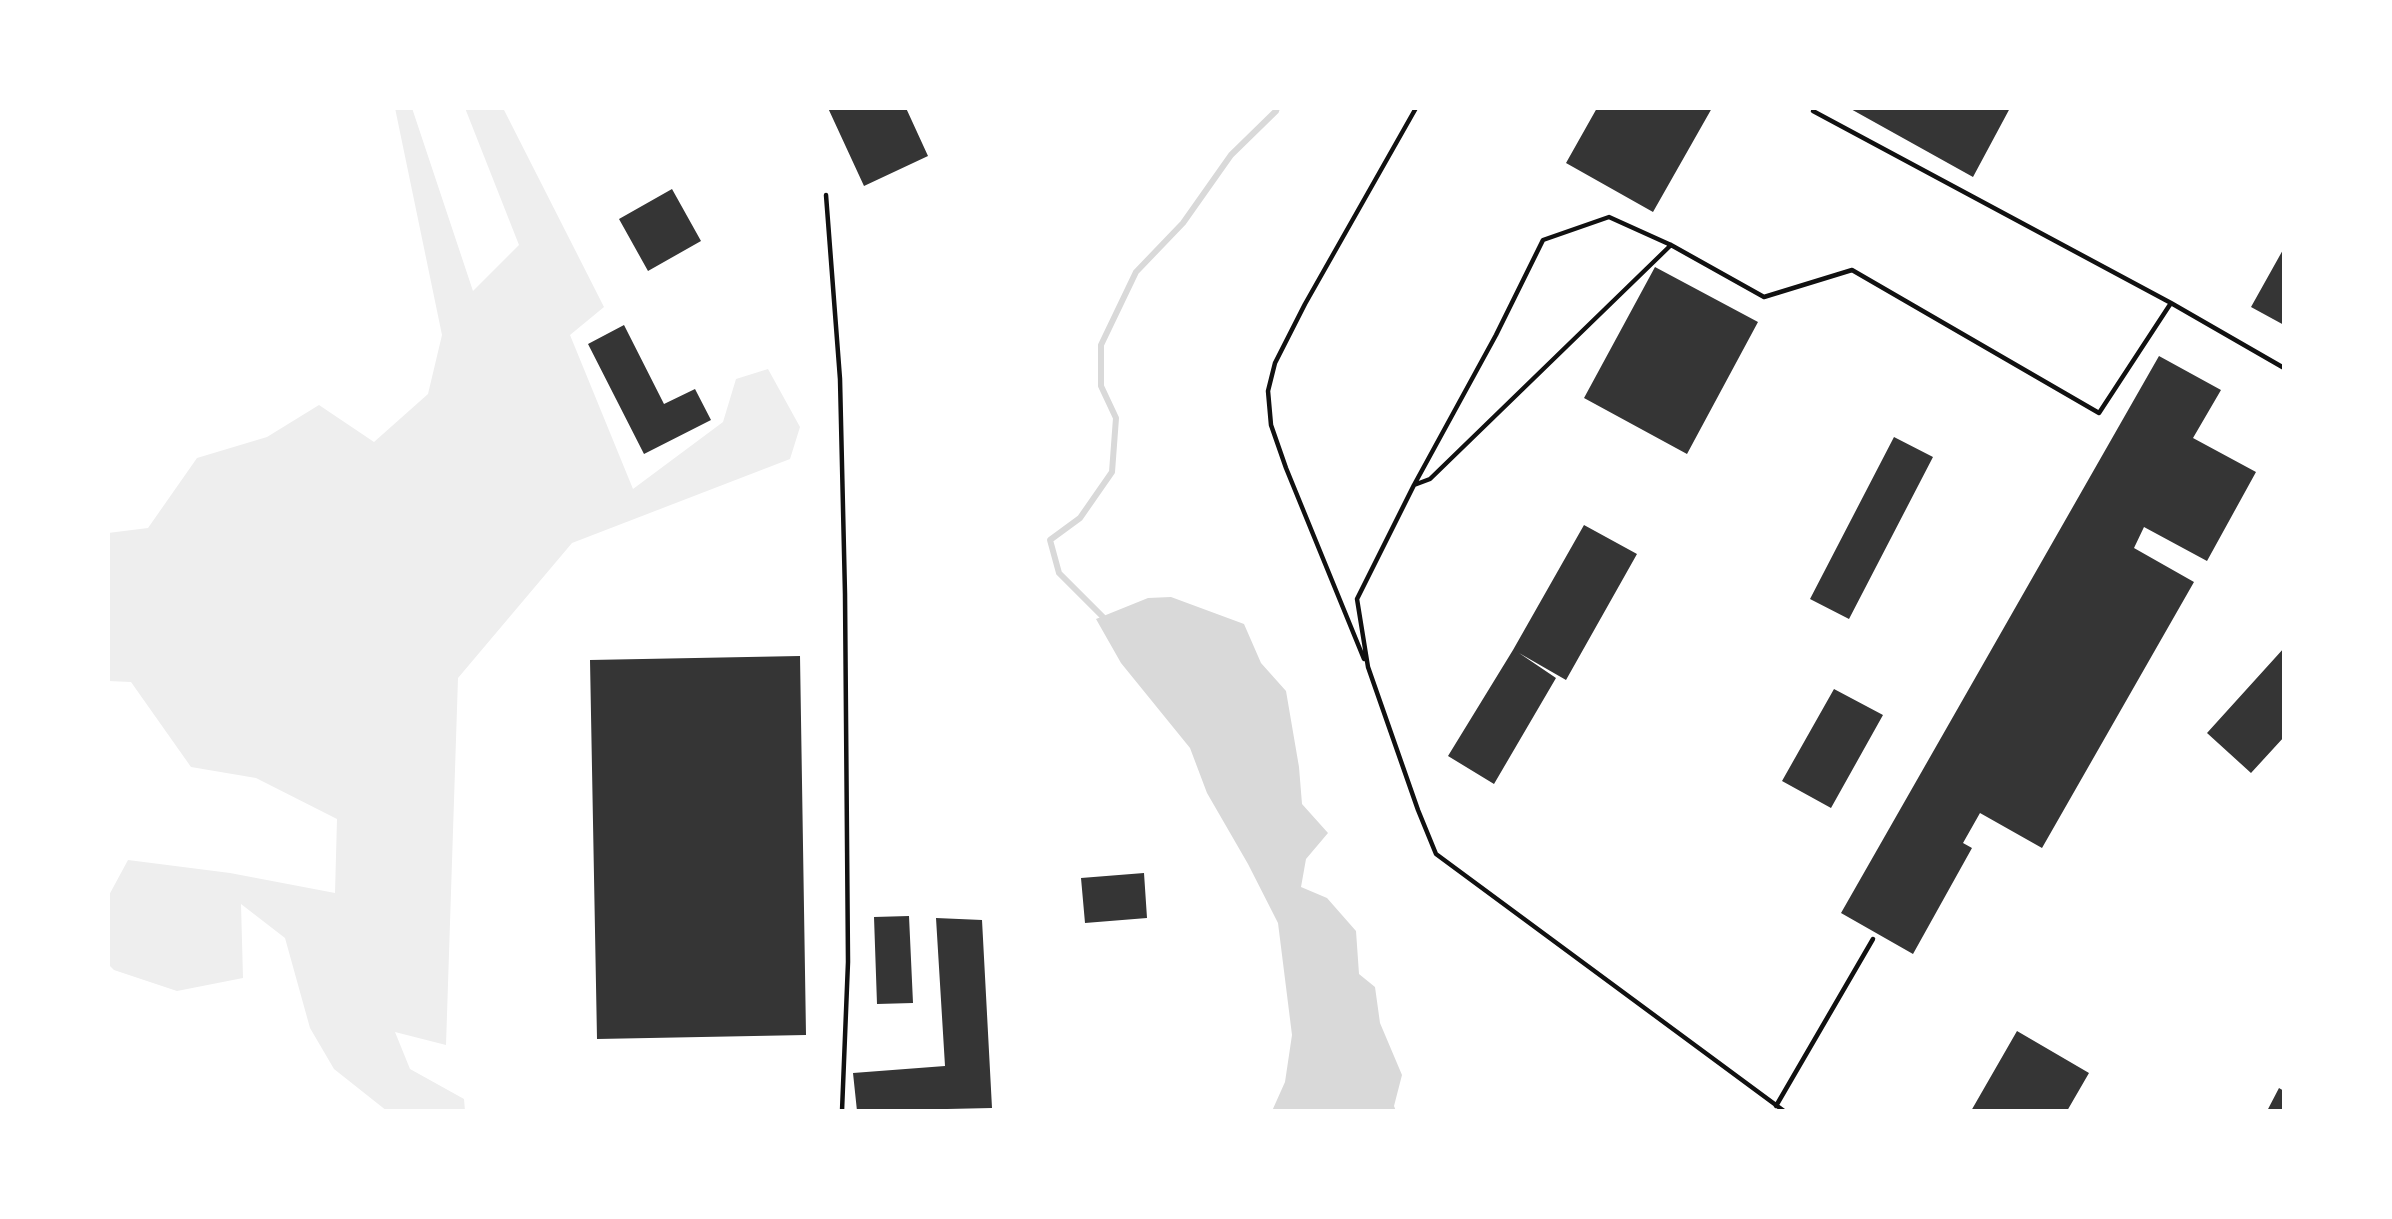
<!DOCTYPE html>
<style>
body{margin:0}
#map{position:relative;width:2392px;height:1219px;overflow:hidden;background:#fff;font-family:Overpass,sans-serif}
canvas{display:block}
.frame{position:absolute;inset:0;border:110px solid #fff;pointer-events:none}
</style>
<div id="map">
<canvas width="2392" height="1219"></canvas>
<div class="frame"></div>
</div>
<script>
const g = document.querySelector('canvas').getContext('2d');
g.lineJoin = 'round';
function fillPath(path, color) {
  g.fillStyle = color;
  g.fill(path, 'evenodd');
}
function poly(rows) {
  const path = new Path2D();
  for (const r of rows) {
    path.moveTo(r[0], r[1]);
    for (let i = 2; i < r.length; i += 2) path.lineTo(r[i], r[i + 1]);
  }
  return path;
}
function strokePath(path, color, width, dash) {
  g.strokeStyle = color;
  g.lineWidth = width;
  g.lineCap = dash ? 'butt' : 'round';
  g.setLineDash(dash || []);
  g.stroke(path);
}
fillPath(poly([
 [395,108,412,108,473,291,519,245,465,108,503,108,604,307,570,335,633,489,723,422,736,379,768,369,800,427,790,459,572,543,458,678,446,1045,395,1032,410,1069,464,1099,465,1111,387,1111,334,1069,310,1028,285,938,241,904,243,978,177,991,114,970,108,964,108,897,128,860,230,873,335,893,337,819,256,778,191,767,131,682,108,681,108,533,148,528,197,458,267,437,319,405,374,442,428,394,442,335]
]), '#eee');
fillPath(poly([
 [1171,597,1244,624,1261,663,1286,691,1299,767,1302,804,1328,833,1306,859,1301,887,1327,898,1356,931,1359,974,1375,987,1380,1023,1402,1075,1394,1106,1396,1111,1272,1111,1285,1082,1292,1035,1278,923,1248,864,1207,793,1190,748,1121,663,1096,619,1148,598]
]), '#d9d9d9');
strokePath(poly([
 [1107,621,1059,573,1050,540,1080,518,1112,472,1116,418,1101,386,1101,345,1136,272,1183,223,1231,155,1276,111,1277,108]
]), '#d9d9d9', 6);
fillPath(poly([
 [828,108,906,108,928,156,864,186],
 [1597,108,1712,108,1653,212,1566,163],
 [1849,108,2010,108,1973,177],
 [672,189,701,241,648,271,619,219],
 [2284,248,2284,325,2251,307],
 [1655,267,1758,322,1687,454,1584,398],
 [624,325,664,404,695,389,711,420,644,454,588,344],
 [2159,356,2221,390,2193,438,2256,472,2207,561,2144,527,2134,548,2194,582,2042,848,1980,813,1963,843,1972,848,1913,954,1841,913],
 [1894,437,1933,457,1849,619,1810,599],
 [1584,525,1637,554,1566,680,1519,653,1556,678,1494,784,1448,756,1513,650],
 [2284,648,2284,737,2251,773,2207,733],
 [800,656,806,1035,597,1039,590,660],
 [1834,689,1883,715,1831,808,1782,781],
 [1144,873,1147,918,1085,923,1081,878],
 [909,916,913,1003,877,1004,874,917],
 [936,918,982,920,992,1108,857,1111,853,1073,945,1066],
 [2017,1031,2089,1073,2067,1111,1971,1111],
 [2279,1088,2284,1091,2284,1111,2267,1111]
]), '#353535');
strokePath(poly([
 [826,195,840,379,845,594,848,962,842,1111],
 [1671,245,1430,479,1414,485,1357,599,1368,667,1418,810,1436,854,1784,1111],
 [2171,303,2284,368],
 [1414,485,1496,335,1543,240,1609,217,1671,245,1764,297,1852,270,2099,413,2171,303,1813,111],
 [1364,659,1286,468,1271,425,1268,391,1275,363,1305,304,1416,108],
 [1776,1106,1873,939]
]), '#111', 4.5);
</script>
